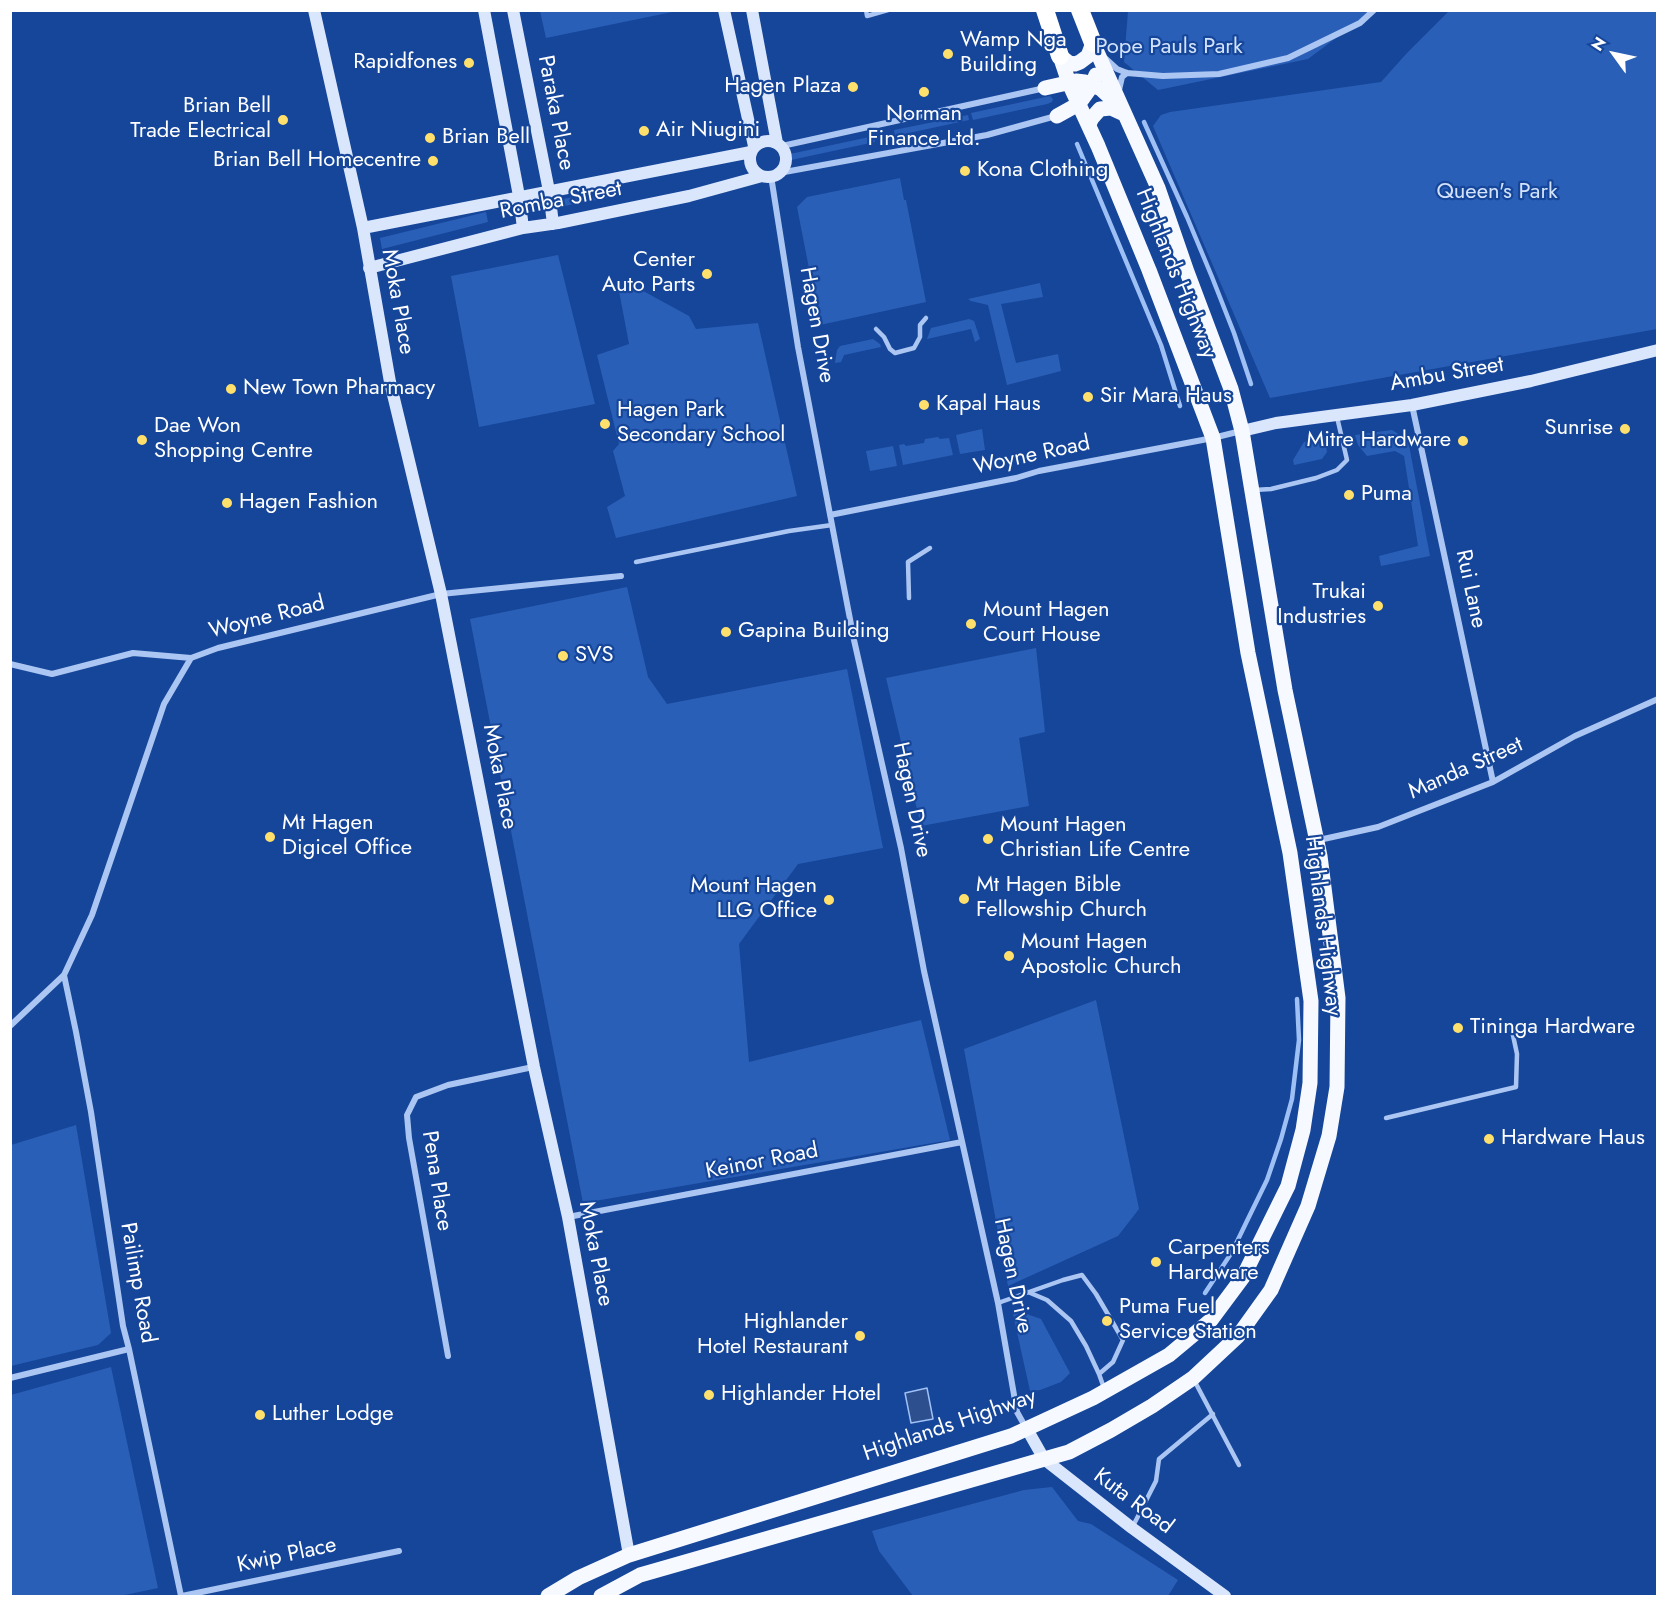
<!DOCTYPE html>
<style>
body{margin:0}
#map{position:relative;width:1668px;height:1607px;overflow:hidden;background:#16469a;font-family:Jost,sans-serif}
canvas{display:block}
.frame{position:absolute;inset:0;border:12px solid #fff;pointer-events:none}
.north{position:absolute;left:1584px;top:24px;width:60px;height:60px;-webkit-text-stroke:4px #16469a;paint-order:stroke;rotate:303deg;font-size:16px;font-weight:700;line-height:24px;text-align:center;color:#fff}
.north::after{content:'';display:block;margin:auto;width:21px;height:27px;background:#fff;clip-path:polygon(50% 0,100% 100%,50% 72%,0 100%)}
</style>
<div id="map">
<canvas width="1668" height="1607"></canvas>
<div class="frame"></div>
<div class="north">N</div>
</div>
<script>
const g = document.querySelector('canvas').getContext('2d');
g.lineJoin = 'round';
function fillPath(path, color) {
  g.fillStyle = color;
  g.fill(path, 'evenodd');
}
function poly(rows) {
  const path = new Path2D();
  for (const r of rows) {
    if (r.length === 3) {
      path.moveTo(r[0] + r[2], r[1]);
      path.arc(r[0], r[1], r[2], 0, 2 * Math.PI);
      continue;
    }
    path.moveTo(r[0], r[1]);
    for (let i = 2; i < r.length; i += 2) path.lineTo(r[i], r[i + 1]);
  }
  return path;
}
function strokePath(path, color, width, dash) {
  g.strokeStyle = color;
  g.lineWidth = width;
  g.lineCap = dash ? 'butt' : 'round';
  g.setLineDash(dash || []);
  g.stroke(path);
}
function drawText(font, color, halo, rows, align = 'center') {
  g.font = font + ' Jost,sans-serif';
  g.lineWidth = 4.5;
  g.setLineDash([]);
  g.textBaseline = 'middle';
  g.strokeStyle = halo;
  g.fillStyle = color;
  for (const [text, x, y, turn = 0] of rows) {
    g.save();
    g.translate(x, y);
    g.rotate((+turn || 0) * Math.PI / 180);
    g.textAlign = isNaN(turn) ? turn : align;
    if (halo) g.strokeText(text, 0, 0);
    g.fillText(text, 0, 0);
    g.restore();
  }
}
fillPath(poly([
 [540,11,540,10,677,11,546,38],
 [1128,11,1372,11,1308,59,1158,90,1124,62],
 [1449,11,1657,11,1657,329,1270,398,1153,126,1161,115,1170,112,1381,82,1407,53],
 [1050,96,1053,99,1052,102,1047,104,973,120,971,113],
 [968,115,969,120,895,136,894,130],
 [874,136,875,142,791,160,790,154],
 [900,178,904,200,906,200,926,302,820,325,797,207,807,197],
 [611,190,613,197,564,206,563,199],
 [486,212,488,222,382,249,380,238],
 [558,255,595,404,479,427,451,276],
 [1040,283,1043,297,1001,304,1016,363,1058,354,1061,371,1007,385,988,305,971,301,968,299],
 [634,286,689,316,696,329,758,323,797,496,616,538,607,507,625,496,613,451,619,444,597,355,629,344,619,291],
 [969,319,974,321,980,339,975,342,971,329,927,339,931,328],
 [873,339,880,344,881,347,844,355,841,362,835,363,837,350,840,346],
 [982,429,985,450,960,454,956,435],
 [1392,430,1408,440,1430,556,1381,566,1379,556,1418,546,1404,456,1395,451,1367,456,1358,445,1355,435],
 [938,437,940,439,949,438,953,455,903,465,899,445,904,444,906,446,924,443,925,439],
 [1325,439,1327,452,1322,459,1294,465,1293,460,1304,442],
 [893,446,897,466,870,471,866,451],
 [627,587,648,677,667,704,847,669,883,848,798,864,739,944,749,1062,921,1020,950,1140,583,1203,470,619],
 [1036,648,1045,732,1019,738,1029,806,921,826,886,678],
 [1096,1000,1139,1209,1118,1236,1008,1286,964,1049],
 [76,1125,111,1333,98,1345,11,1366,11,1145],
 [1021,1312,1041,1319,1070,1373,1061,1382,1040,1390,1030,1391,1013,1314],
 [111,1367,158,1588,120,1596,11,1596,11,1395],
 [1052,1487,1078,1521,1091,1524,1178,1580,1168,1596,913,1596,879,1551,872,1531,1024,1490]
]), '#2a5fb8');
const water = poly([
 [927,1388,933,1419,911,1423,905,1393,927,1388]
]);
fillPath(water, '#2d4f8e');
strokePath(water, '#9ec0f5', 1.5);
strokePath(poly([
 [1144,122,1187,217,1212,277,1234,333,1251,384],
 [1077,144,1161,345,1180,406],
 [1205,1293,1232,1252,1246,1223,1267,1180,1281,1139,1292,1099,1299,1040,1297,999]
]), '#9ec0f5', 4.5);
strokePath(poly([
 [866,10,867,16,888,10],
 [876,329,884,337,890,349,895,353,914,348,920,337,920,325,926,318],
 [1254,490,1271,489,1316,478,1337,470,1347,460,1337,417],
 [636,562,789,531,832,525],
 [909,598,908,562,930,548],
 [1386,1118,1516,1087,1517,1054,1511,1026],
 [1028,1292,1047,1300,1071,1321,1086,1346,1099,1374],
 [998,1303,1063,1280,1082,1275,1096,1294,1123,1340,1113,1362,1099,1374,1104,1388],
 [1194,1380,1239,1465],
 [1133,1526,1156,1481,1159,1459,1213,1414]
]), '#abc6f2', 4.5);
strokePath(poly([
 [1106,59,1117,69,1127,73,1163,76,1219,74,1288,58,1360,23,1374,10],
 [1119,90,1122,77,1127,73],
 [782,146,1045,88],
 [779,173,987,135,1056,116],
 [771,176,798,347,854,640,901,848,924,971,998,1303,1017,1412,1026,1428],
 [1412,405,1493,782],
 [830,515,1016,478,1039,471,1213,438,1241,431],
 [10,664,52,674,133,653,191,658],
 [1319,840,1378,827,1493,782,1575,736,1658,699],
 [64,975,76,1032,91,1112,123,1326,129,1349,181,1596],
 [10,1026,64,975,92,915,164,704,191,658,218,648,441,594,621,576],
 [568,1217,962,1142],
 [448,1356,409,1138,407,1115,416,1097,448,1085,533,1067],
 [10,1378,129,1349],
 [182,1596,399,1551]
]), '#abc6f2', 6);
strokePath(poly([
 [314,10,363,228,390,382,441,594,534,1067,568,1217,629,1555],
 [484,10,519,196,523,228],
 [513,10,549,191,553,224],
 [724,10,754,146],
 [752,10,777,143],
 [768,159,18],
 [363,228,751,152],
 [369,268,523,228,558,223,689,196,762,176],
 [1242,431,1276,423,1412,405,1531,381,1658,350],
 [1027,1429,1044,1459,1132,1528,1225,1596]
]), '#dae6fc', 12);
strokePath(poly([
 [1060,56,1069,63,1075,64,1080,62,1088,56,1093,43],
 [1045,88,1076,81,1085,82,1101,89,1115,102],
 [1057,116,1075,106,1081,101,1091,87,1096,75],
 [1090,129,1089,124,1092,118,1100,109,1111,108,1124,114],
 [548,1596,578,1578,629,1555,1011,1436,1093,1398,1169,1355,1211,1320,1243,1277,1288,1186,1303,1130,1310,1083,1311,1001,1290,853,1248,653,1213,438,1149,270,1098,146,1069,83,1060,56],
 [601,1596,640,1575,1069,1452,1111,1430,1152,1406,1193,1378,1238,1336,1271,1290,1308,1206,1329,1136,1337,1087,1338,998,1320,856,1285,690,1242,431,1231,389,1187,272,1158,188,1093,43]
]), '#f6f9ff', 15);
strokePath(poly([
 [1045,10,1060,56],
 [1080,10,1093,43]
]), '#fff', 18);
for (const [x, y, r, color] of [
 [948,54,6,"#ffe06c"],
 [469,63,6,"#ffe06c"],
 [853,87,6,"#ffe06c"],
 [924,92,6,"#ffe06c"],
 [283,120,6,"#ffe06c"],
 [644,131,6,"#ffe06c"],
 [430,138,6,"#ffe06c"],
 [433,161,6,"#ffe06c"],
 [965,171,6,"#ffe06c"],
 [707,274,6,"#ffe06c"],
 [231,389,6,"#ffe06c"],
 [1088,397,6,"#ffe06c"],
 [924,405,6,"#ffe06c"],
 [605,424,6,"#ffe06c"],
 [1625,429,6,"#ffe06c"],
 [142,440,6,"#ffe06c"],
 [1463,441,6,"#ffe06c"],
 [1349,495,6,"#ffe06c"],
 [227,503,6,"#ffe06c"],
 [1378,606,6,"#ffe06c"],
 [971,624,6,"#ffe06c"],
 [726,632,6,"#ffe06c"],
 [563,656,6,"#ffe06c"],
 [270,837,6,"#ffe06c"],
 [988,839,6,"#ffe06c"],
 [964,899,6,"#ffe06c"],
 [829,900,6,"#ffe06c"],
 [1009,956,6,"#ffe06c"],
 [1458,1028,6,"#ffe06c"],
 [1489,1139,6,"#ffe06c"],
 [1156,1262,6,"#ffe06c"],
 [1107,1321,6,"#ffe06c"],
 [860,1336,6,"#ffe06c"],
 [709,1395,6,"#ffe06c"],
 [260,1415,6,"#ffe06c"]
]) {
  const dot = new Path2D();
  dot.arc(x, y, r, 0, 2 * Math.PI);
  g.fillStyle = color;
  g.fill(dot);
  strokePath(dot, '#16469a', 2);
}
drawText('22px', '#fff', '#16469a', [
 ["Wamp Nga",960,41],
 ["Building",960,66],
 ["Rapidfones",457,63,"right"],
 ["Hagen Plaza",841,87,"right"],
 ["Brian Bell",271,107,"right"],
 ["Trade Electrical",271,132,"right"],
 ["Norman",924,115,"center"],
 ["Finance Ltd.",924,140,"center"],
 ["Air Niugini",656,131],
 ["Brian Bell",442,138],
 ["Brian Bell Homecentre",421,161,"right"],
 ["Kona Clothing",977,171],
 ["Center",695,261,"right"],
 ["Auto Parts",695,286,"right"],
 ["New Town Pharmacy",243,389],
 ["Sir Mara Haus",1100,397],
 ["Kapal Haus",936,405],
 ["Hagen Park",617,411],
 ["Secondary School",617,436],
 ["Dae Won",154,427],
 ["Shopping Centre",154,452],
 ["Sunrise",1613,429,"right"],
 ["Mitre Hardware",1451,441,"right"],
 ["Puma",1361,495],
 ["Hagen Fashion",239,503],
 ["Trukai",1366,593,"right"],
 ["Industries",1366,618,"right"],
 ["Mount Hagen",983,611],
 ["Court House",983,636],
 ["Gapina Building",738,632],
 ["SVS",575,656],
 ["Mt Hagen",282,824],
 ["Digicel Office",282,849],
 ["Mount Hagen",1000,826],
 ["Christian Life Centre",1000,851],
 ["Mt Hagen Bible",976,886],
 ["Fellowship Church",976,911],
 ["Mount Hagen",817,887,"right"],
 ["LLG Office",817,912,"right"],
 ["Mount Hagen",1021,943],
 ["Apostolic Church",1021,968],
 ["Tininga Hardware",1470,1028],
 ["Hardware Haus",1501,1139],
 ["Carpenters",1168,1249],
 ["Hardware",1168,1274],
 ["Puma Fuel",1119,1308],
 ["Service Station",1119,1333],
 ["Highlander",848,1323,"right"],
 ["Hotel Restaurant",848,1348,"right"],
 ["Highlander Hotel",721,1395],
 ["Luther Lodge",272,1415]
], 'left');
drawText('22px', '#d3e3fc', '#16469a', [
 ["Pope Pauls Park",1169,48],
 ["Queen's Park",1497,193]
]);
drawText('22px', '#fff', '#16469a', [
 ["Paraka Place",555,113,79],
 ["Romba Street",561,201,-11],
 ["Highlands Highway",1175,274,68],
 ["Moka Place",397,302,80],
 ["Hagen Drive",816,325,80],
 ["Ambu Street",1447,375,-10],
 ["Woyne Road",1032,456,-12],
 ["Rui Lane",1470,589,78],
 ["Woyne Road",267,618,-14],
 ["Manda Street",1466,769,-24],
 ["Moka Place",499,777,79],
 ["Hagen Drive",911,800,78],
 ["Highlands Highway",1322,926,83],
 ["Keinor Road",762,1162,-11],
 ["Pena Place",436,1181,81],
 ["Moka Place",595,1254,79],
 ["Hagen Drive",1012,1276,78],
 ["Pailimp Road",137,1283,80],
 ["Highlands Highway",950,1426,-19],
 ["Kuta Road",1133,1502,37],
 ["Kwip Place",287,1556,-12]
]);
</script>
